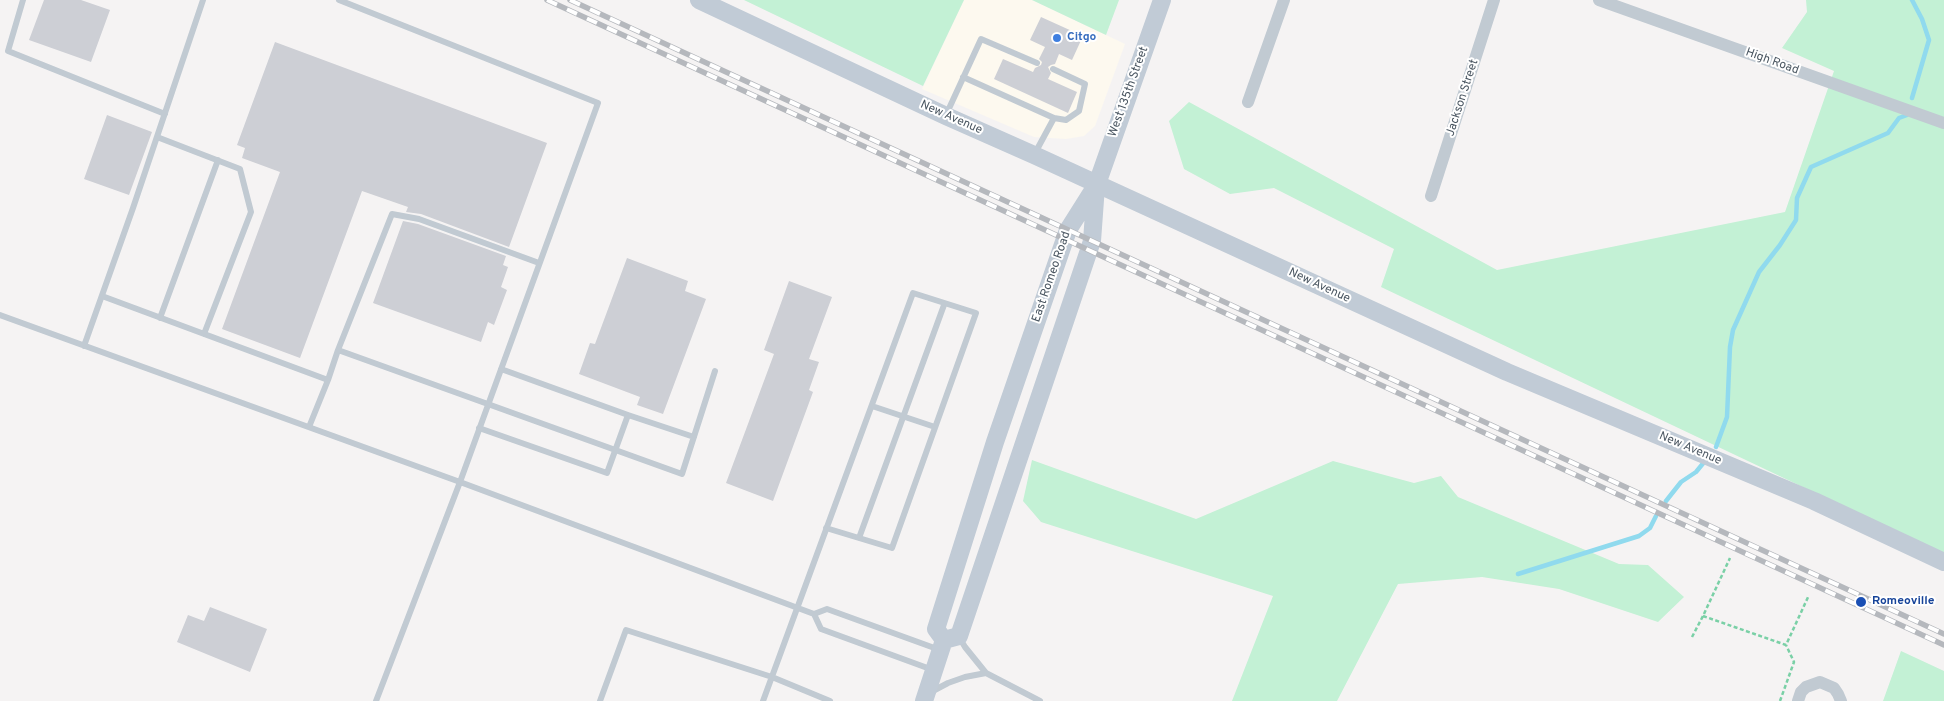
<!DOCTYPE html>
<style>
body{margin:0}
canvas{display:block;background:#f5f3f3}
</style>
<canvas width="1944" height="701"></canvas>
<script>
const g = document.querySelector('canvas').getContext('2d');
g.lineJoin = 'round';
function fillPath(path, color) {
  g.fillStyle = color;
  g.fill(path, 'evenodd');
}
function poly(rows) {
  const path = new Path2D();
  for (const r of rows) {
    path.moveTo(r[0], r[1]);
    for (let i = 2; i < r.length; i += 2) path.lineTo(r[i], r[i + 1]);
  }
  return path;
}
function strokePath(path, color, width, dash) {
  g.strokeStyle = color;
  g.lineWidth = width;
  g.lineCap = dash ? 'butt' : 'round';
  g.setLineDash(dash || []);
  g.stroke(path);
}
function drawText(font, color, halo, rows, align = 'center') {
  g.font = font + ' Overpass,sans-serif';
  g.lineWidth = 4;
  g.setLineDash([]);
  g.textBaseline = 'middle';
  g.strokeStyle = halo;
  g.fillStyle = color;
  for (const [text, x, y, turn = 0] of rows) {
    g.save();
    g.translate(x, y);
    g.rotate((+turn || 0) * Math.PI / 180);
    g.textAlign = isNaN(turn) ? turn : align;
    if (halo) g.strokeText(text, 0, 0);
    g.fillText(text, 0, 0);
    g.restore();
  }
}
fillPath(poly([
 [964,0,1032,0,1125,44,1095,126,1084,136,1066,139,1034,137,922,89]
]), '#fdf9ef');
fillPath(poly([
 [744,0,964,0,923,86],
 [1032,0,1119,0,1106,35],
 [1806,0,1944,0,1944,554,1381,287,1394,249,1274,188,1230,194,1184,169,1169,121,1189,102,1497,270,1785,212,1834,71,1782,48,1807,12],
 [1032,460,1196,519,1333,461,1414,483,1441,476,1458,497,1619,564,1648,565,1684,597,1658,622,1559,589,1482,577,1398,584,1337,701,1232,701,1273,596,1041,522,1023,501],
 [1901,651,1944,671,1944,701,1883,701]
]), '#c3f1d5');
strokePath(poly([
 [1912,0,1922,19,1929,40,1912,98],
 [1716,447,1727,417,1730,347,1733,330,1759,272,1780,245,1796,220,1797,198,1811,167,1888,133,1899,118,1907,115],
 [1666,501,1681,482,1696,472,1705,461],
 [1518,574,1639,536,1650,528,1656,516]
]), '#90daee', 4.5);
fillPath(poly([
 [44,0,81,0,110,10,91,62,29,40],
 [1041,17,1083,36,1072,60,1059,54,1055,64,1051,65,1048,67,1051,73,1048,79,1077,92,1068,113,994,79,1003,59,1033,72,1035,68,1041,65,1042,62,1039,59,1045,47,1030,40],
 [275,42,547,143,509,247,421,214,406,212,408,207,362,191,300,358,222,329,280,172,242,158,245,148,237,145],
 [107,115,152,132,129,195,84,179],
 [403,221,418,224,506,256,503,265,508,267,501,287,507,290,494,325,488,322,481,342,373,303],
 [627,258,688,281,685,291,706,299,663,414,637,405,640,397,579,374,590,343,595,344],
 [789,281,832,297,809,359,819,362,809,390,813,392,773,501,726,483,774,354,764,350],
 [210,607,267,629,250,672,177,642,188,615,204,621]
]), '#cdcfd5');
strokePath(poly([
 [1703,616,1786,645,1809,595],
 [1692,637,1703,616,1730,558],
 [1780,701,1794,662,1786,645]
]), '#7ad0a6', 2.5, [4, 2.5]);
strokePath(poly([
 [23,0,8,51,165,114],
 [339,0,598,103,460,482,376,701],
 [963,77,1054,118],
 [946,115,981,39,1037,63],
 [157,137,240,169,251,212,204,334],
 [1034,155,1054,118,1066,120,1079,111,1085,84,1053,69],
 [102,296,328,380,309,427],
 [0,315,460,482,814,614,827,609,940,650],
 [160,318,218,160],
 [84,346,133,208,203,0],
 [338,350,682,474,715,371],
 [501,369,628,415,694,437],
 [328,380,338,350,392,214,419,219,539,263],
 [872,406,935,427],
 [479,428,607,473,628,415],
 [826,528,859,538,944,305],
 [814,614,821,629,933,670],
 [959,637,965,647,986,673,1040,701],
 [931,692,948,683,965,677,986,673],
 [600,701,626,630,772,677,830,701],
 [763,701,913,293,976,313,892,548,859,538]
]), '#c1cad2', 6);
strokePath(poly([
 [1599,0,1944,123],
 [1248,102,1284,0],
 [1431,196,1494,0],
 [1798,701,1801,692,1806,687,1820,682,1834,688,1838,694,1841,701]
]), '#c1cad2', 12);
strokePath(poly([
 [699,0,946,116,1034,155,1507,372,1814,501,1944,562],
 [944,640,936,629,995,442,1068,230,1097,184,1162,0],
 [944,640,959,636,1089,250,1092,241,1096,186],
 [924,701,944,640]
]), '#c1cbd6', 18);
const rail = poly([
 [547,0,1944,645],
 [570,0,1944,634]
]);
strokePath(rail, '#b5b8bd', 5.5);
strokePath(rail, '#fff', 4, [11]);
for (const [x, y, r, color] of [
 [1057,38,5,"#3f7fe0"],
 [1861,602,6,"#1a4fb4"]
]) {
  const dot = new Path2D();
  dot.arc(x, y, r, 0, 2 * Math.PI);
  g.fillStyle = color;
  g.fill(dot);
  strokePath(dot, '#fff', 2);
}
drawText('bold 12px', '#366cbe', '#fff', [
 ["Citgo",1067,38]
], 'left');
drawText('12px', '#4a5661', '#fff', [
 ["High Road",1772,62,20],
 ["West 135th Street",1129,92,-70],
 ["Jackson Street",1463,98,-72],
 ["New Avenue",951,118,24],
 ["East Romeo Road",1052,277,-71],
 ["New Avenue",1319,286,25],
 ["New Avenue",1690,449,23]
]);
drawText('bold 12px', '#164399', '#fff', [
 ["Romeoville",1872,602]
], 'left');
</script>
